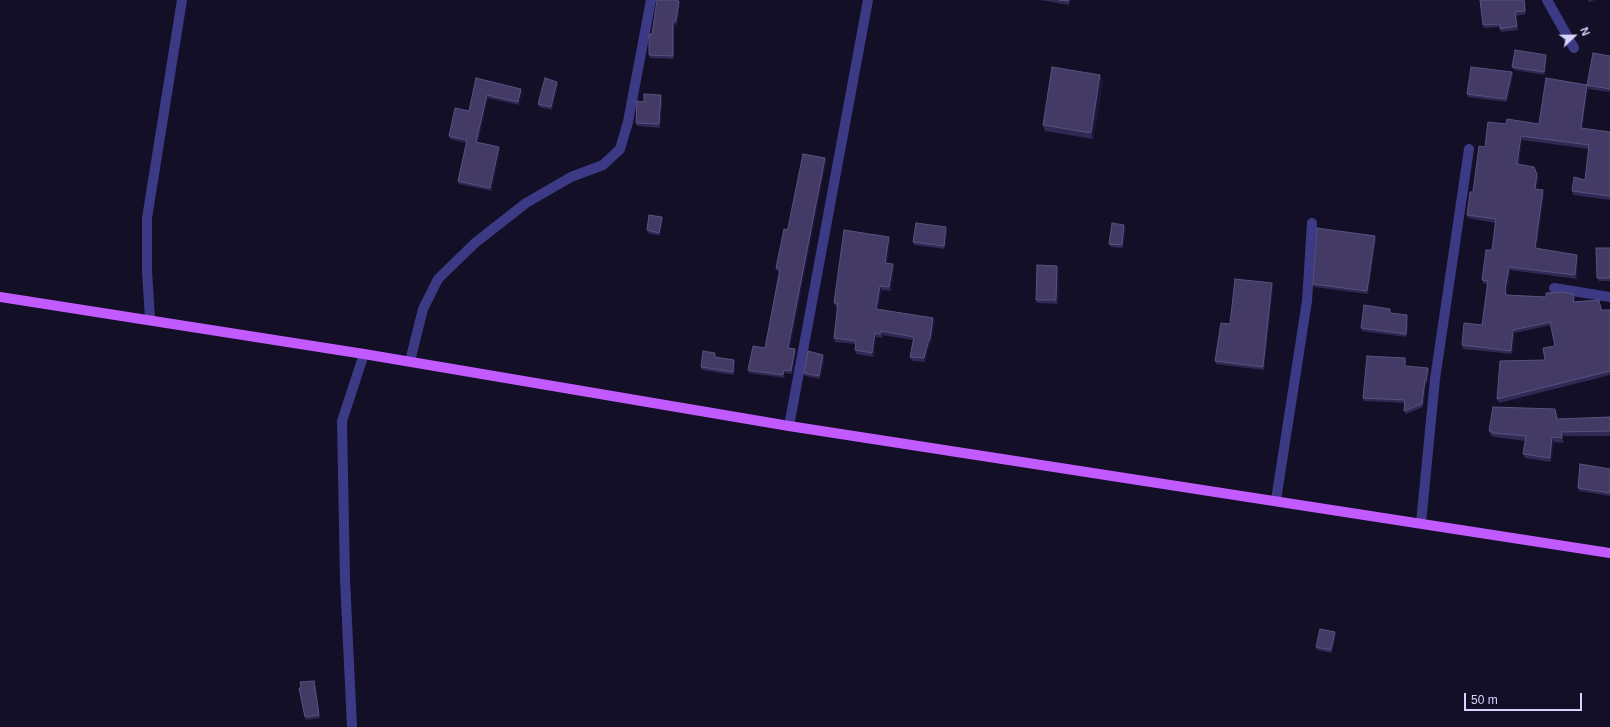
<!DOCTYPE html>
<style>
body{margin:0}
#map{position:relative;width:1610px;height:727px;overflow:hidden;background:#130f26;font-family:Arial,sans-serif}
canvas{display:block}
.north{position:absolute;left:1554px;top:16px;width:40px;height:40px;-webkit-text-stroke:3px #130f26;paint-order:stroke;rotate:68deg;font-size:11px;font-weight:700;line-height:16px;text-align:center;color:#d9d4ff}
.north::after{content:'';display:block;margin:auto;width:14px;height:18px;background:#d9d4ff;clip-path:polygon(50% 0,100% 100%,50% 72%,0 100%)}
.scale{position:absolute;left:1464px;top:693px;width:118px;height:18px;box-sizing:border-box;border:2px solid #d9d4ff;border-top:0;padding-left:5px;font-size:12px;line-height:14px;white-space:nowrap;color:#d9d4ff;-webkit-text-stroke:3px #130f26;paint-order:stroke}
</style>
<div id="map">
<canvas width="1610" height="727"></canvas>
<div class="north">N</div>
<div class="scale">50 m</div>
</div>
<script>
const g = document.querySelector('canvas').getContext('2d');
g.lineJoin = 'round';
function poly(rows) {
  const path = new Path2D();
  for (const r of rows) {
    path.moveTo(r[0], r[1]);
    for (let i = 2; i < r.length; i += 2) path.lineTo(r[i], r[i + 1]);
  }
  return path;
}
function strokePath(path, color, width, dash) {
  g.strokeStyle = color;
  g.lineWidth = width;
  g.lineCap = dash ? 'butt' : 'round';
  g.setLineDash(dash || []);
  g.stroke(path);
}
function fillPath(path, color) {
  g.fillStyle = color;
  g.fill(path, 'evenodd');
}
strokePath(poly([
 [1547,0,1574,48],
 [1554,288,1610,297],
 [150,319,147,271,147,218,182,0],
 [410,361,423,309,438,279,475,243,526,203,571,177,603,165,620,149,628,122,651,0],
 [789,426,868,0],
 [1276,500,1307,301,1312,223],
 [1421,523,1435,379,1469,149],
 [352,727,345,579,342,421,364,354]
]), '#3d3a85', 10);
strokePath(poly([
 [0,297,364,354,789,426,1610,553]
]), '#c25bff', 10);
fillPath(poly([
 [1040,0,1070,0,1069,5],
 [1525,0,1526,14,1516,16,1518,30,1501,32,1500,27,1484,28,1483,25],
 [1588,0,1595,0,1589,2],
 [680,4,677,25,674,24,674,59,650,58,649,55,652,34],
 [1610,56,1610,92,1588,89,1587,85],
 [1547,58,1545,75,1514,70,1512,67],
 [1512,72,1513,75,1507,102,1468,97,1467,94],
 [1100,75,1103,81,1093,139,1045,131,1043,125],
 [476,78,522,92,519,105,488,98,478,142,500,150,492,191,459,184,458,181,466,143,450,139,449,136,469,111],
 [557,82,558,85,552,110,539,107,538,104],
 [1587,85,1588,88,1582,128,1610,132,1610,200,1573,195,1572,191,1585,180,1589,149,1522,140,1519,165,1537,174,1539,177,1537,189,1544,194,1537,248,1578,259,1577,279,1510,270,1507,294,1507,295,1575,298,1574,302,1601,304,1602,310,1610,310,1610,375,1499,403,1497,399,1545,360,1555,346,1551,325,1515,333,1512,354,1463,349,1462,345,1482,325,1487,284,1484,284,1482,280,1492,250,1495,223,1468,218,1467,215,1485,147,1506,124,1539,124],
 [661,95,662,98,660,128,637,126,636,123,644,102],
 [825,158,826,162,790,348,795,349,796,352,792,374,785,373,785,378,749,373,748,370,765,348,779,272,777,271,776,268,787,230],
 [662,217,663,220,660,236,648,233,647,230],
 [1126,228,1123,248,1111,247,1109,244],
 [947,230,945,249,914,245,913,242],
 [889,237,890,241,887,263,893,264,894,268,891,291,882,290,878,309,933,318,935,322,931,343,930,343,925,362,912,361,910,357,913,340,882,335,882,338,876,337,874,357,856,354,855,350,856,344,835,342,834,338,837,307,836,307,834,303],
 [1376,239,1368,294,1314,287,1313,284],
 [1610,248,1610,281,1599,281,1597,278],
 [1059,269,1058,304,1037,303,1036,300],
 [1273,287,1264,370,1216,364,1215,361,1230,324],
 [1390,309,1391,313,1407,315,1408,318,1407,337,1362,331,1361,328],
 [717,356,716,357,734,360,735,363,734,375,702,370,701,367],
 [825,358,820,379,805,376,804,373],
 [1405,358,1406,361,1406,366,1428,368,1429,372,1427,384,1426,384,1423,407,1406,414,1404,411,1405,403,1364,401,1363,398],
 [1555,409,1558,419,1610,417,1610,436,1562,436,1564,443,1554,442,1551,462,1525,458,1523,454,1526,441,1494,437,1493,436,1491,436,1489,431],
 [1610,469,1610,496,1579,491,1578,488],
 [1336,635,1332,653,1317,650,1316,647],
 [314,681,315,684,320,718,306,720,305,717,301,688]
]), '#312854');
fillPath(poly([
 [1524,0,1525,0,1526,14,1525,11],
 [679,1,680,4,677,25,676,21],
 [1515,12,1516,16,1518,30,1517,26],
 [673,21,674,24,674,59,673,56],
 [1546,55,1547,58,1545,75,1544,72],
 [1512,72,1513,75,1507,102,1506,99],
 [1100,75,1103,81,1093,139,1091,133],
 [557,82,558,85,552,110,551,107],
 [1587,85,1588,88,1582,131,1581,128],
 [521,89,522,92,519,105,518,102],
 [487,95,488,98,477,145,476,142],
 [661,95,662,98,660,128,659,124],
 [1521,136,1522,140,1518,168,1517,164],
 [499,147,500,150,492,191,490,188],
 [825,158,826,162,790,351,788,348],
 [1537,174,1539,177,1537,193,1535,189],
 [1543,190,1544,194,1537,251,1535,248],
 [662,217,663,220,660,236,659,233],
 [1124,225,1126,228,1123,248,1122,245],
 [946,227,947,230,945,249,944,246],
 [1375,236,1376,239,1368,294,1367,291],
 [889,237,890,241,886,267,885,263],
 [1577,255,1578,259,1577,279,1575,275],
 [893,264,894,268,891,291,889,287],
 [1057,266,1059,269,1058,304,1056,300],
 [1509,267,1510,270,1507,294,1507,299,1506,295,1505,290],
 [1272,283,1273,287,1264,370,1263,367],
 [880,286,882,290,878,313,876,309],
 [1574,294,1575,298,1574,305,1573,302],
 [1407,315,1408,318,1407,337,1406,334],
 [933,318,935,322,931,343,930,339],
 [1513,330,1515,333,1512,354,1511,351],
 [875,333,876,337,874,357,872,353],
 [929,339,930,343,925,362,924,358],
 [795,349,796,352,792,374,791,371],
 [823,355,825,358,820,379,819,376],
 [1405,358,1406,361,1406,369,1405,366],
 [734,360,735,363,734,375,733,372],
 [1428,368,1429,372,1427,384,1426,381],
 [784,370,785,373,785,378,783,375],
 [1425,380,1426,384,1423,407,1422,404],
 [1552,437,1554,442,1551,462,1550,458],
 [1335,632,1336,635,1332,653,1331,650],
 [314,681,315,684,320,718,319,715]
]), '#1d163a');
const building = poly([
 [657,0,673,0,679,1,676,21,673,21,673,56,649,55,649,35,650,34,652,34,657,0],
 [1059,0,1068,0,1068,1,1059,0],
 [1480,0,1524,0,1525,11,1515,12,1517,26,1500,29,1500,24,1483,25,1480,0],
 [1515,50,1546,55,1544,72,1512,67,1515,50],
 [1593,53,1610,56,1610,89,1587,85,1593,53],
 [1052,67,1100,75,1091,133,1043,125,1052,67],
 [1471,67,1512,72,1506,99,1467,94,1471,67],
 [476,78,521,89,518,102,487,95,476,142,499,147,490,188,458,181,467,140,449,136,455,108,469,111,476,78],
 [545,78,557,82,551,107,538,104,545,78],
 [1546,78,1587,85,1581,128,1610,132,1610,196,1572,191,1574,177,1585,180,1589,145,1521,136,1517,164,1534,167,1537,174,1535,189,1543,190,1535,248,1577,255,1575,275,1509,267,1505,290,1506,295,1546,297,1546,293,1561,292,1574,294,1573,302,1599,300,1601,310,1610,310,1610,371,1497,399,1500,361,1545,360,1543,348,1555,346,1550,322,1513,330,1511,351,1462,345,1464,323,1482,325,1488,281,1482,280,1486,250,1492,250,1496,219,1467,215,1470,192,1473,192,1479,146,1485,147,1488,122,1506,124,1507,119,1539,124,1546,78],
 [644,94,661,95,659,124,636,123,637,101,644,102,644,94],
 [803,154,825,158,788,348,795,349,791,371,784,370,783,375,748,370,753,346,765,348,780,269,776,268,784,229,787,230,788,228,803,154],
 [649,215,662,217,659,233,647,230,649,215],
 [916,223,946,227,944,246,913,242,916,223],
 [1112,223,1124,225,1122,245,1109,244,1112,223],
 [1317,228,1375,236,1367,291,1313,284,1317,228],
 [844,230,889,237,885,263,893,264,889,287,880,286,876,309,933,318,930,339,929,339,924,358,910,357,914,337,881,331,880,334,875,333,872,353,855,350,856,341,834,338,838,303,834,303,844,230],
 [1596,248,1610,248,1610,278,1597,278,1596,248],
 [1037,265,1057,266,1056,300,1036,300,1037,265],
 [1235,279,1272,283,1263,367,1215,361,1221,323,1230,324,1235,279],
 [1364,305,1390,309,1390,313,1407,315,1406,334,1361,328,1364,305],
 [703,351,715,353,715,357,734,360,733,372,701,367,703,351],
 [808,351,823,355,819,376,804,373,808,351],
 [1367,356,1405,358,1405,366,1428,368,1426,381,1425,380,1422,404,1404,411,1405,400,1363,398,1367,356],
 [1493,407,1555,409,1557,419,1610,417,1610,431,1561,432,1562,438,1552,437,1550,458,1523,454,1526,436,1492,433,1492,431,1489,431,1493,407],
 [1580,464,1610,469,1610,493,1578,488,1580,464],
 [1320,629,1335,632,1331,650,1316,647,1320,629],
 [314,681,319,715,305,717,299,688,301,688,300,682,314,681]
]);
fillPath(building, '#433a66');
strokePath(building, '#5a527e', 1);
</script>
